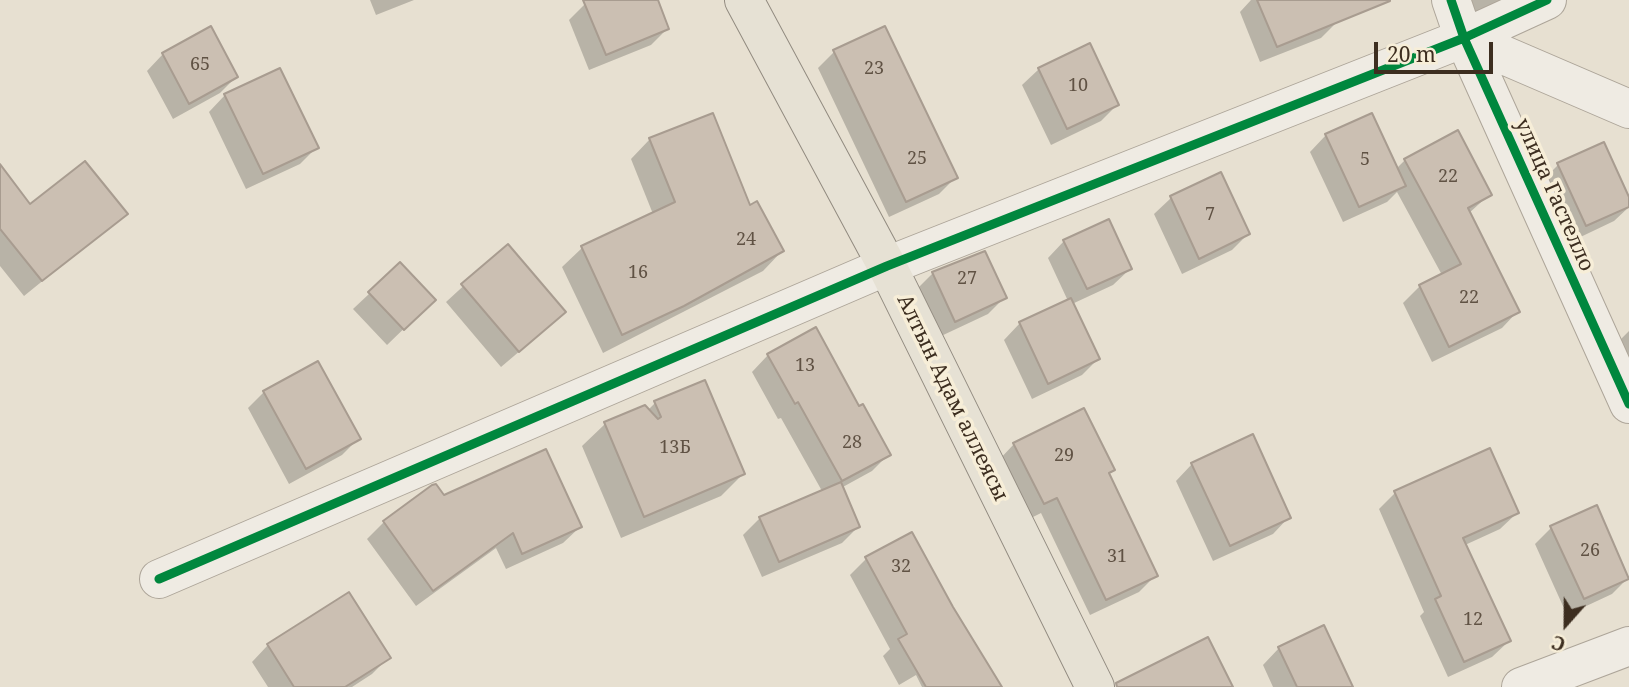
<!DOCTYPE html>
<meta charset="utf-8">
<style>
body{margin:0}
#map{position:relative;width:1629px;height:687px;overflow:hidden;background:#e7e0d1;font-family:"Noto Serif",serif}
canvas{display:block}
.north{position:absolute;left:1531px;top:589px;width:70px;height:70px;-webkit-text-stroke:5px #f7eed8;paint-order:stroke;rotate:201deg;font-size:19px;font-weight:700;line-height:28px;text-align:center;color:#3d2e20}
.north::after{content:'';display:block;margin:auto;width:24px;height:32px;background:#3d2e20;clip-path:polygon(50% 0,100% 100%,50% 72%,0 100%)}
.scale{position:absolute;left:1374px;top:42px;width:119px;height:32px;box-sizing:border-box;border:4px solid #3d2e20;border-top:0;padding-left:9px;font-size:21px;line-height:24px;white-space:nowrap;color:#3d2e20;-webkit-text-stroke:5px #f7eed8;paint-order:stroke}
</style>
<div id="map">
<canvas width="1629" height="687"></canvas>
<div class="north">С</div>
<div class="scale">20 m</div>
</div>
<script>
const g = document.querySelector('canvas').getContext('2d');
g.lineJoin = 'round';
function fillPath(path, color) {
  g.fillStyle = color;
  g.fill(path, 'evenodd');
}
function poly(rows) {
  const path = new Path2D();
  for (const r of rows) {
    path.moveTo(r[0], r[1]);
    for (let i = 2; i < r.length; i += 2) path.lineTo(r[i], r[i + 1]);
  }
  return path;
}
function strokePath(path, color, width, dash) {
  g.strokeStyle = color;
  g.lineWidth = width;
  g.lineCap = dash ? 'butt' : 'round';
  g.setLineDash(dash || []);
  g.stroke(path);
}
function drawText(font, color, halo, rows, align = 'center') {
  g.font = font + ' "Noto Serif",serif';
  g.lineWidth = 7;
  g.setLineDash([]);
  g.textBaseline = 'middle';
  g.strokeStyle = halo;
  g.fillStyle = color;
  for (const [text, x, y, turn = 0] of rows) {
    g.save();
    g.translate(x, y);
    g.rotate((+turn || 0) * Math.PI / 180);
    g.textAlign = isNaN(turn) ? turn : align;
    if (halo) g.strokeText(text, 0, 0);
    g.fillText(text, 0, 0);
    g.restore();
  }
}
fillPath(poly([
 [370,0,414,0,376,15],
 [594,0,656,0,667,29,651,45,589,70,569,20,585,4],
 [1251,0,1329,0,1338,21,1321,38,1260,62,1240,12],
 [1453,0,1511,0,1461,22],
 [834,52,955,178,939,194,889,217,818,68],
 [163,54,236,77,220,93,173,119,147,71],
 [1039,69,1117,105,1101,121,1051,145,1022,85],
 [225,95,317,147,300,164,246,189,209,112],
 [1326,135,1396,169,1405,160,1490,194,1468,214,1518,311,1502,328,1432,362,1403,303,1420,286,1442,275,1397,192,1387,202,1343,222,1310,152],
 [650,139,749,207,782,251,763,271,603,353,562,267,582,248,653,214,631,159],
 [1558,165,1629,201,1629,207,1614,221,1570,242,1542,181],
 [0,167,30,206,125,214,24,296,0,266],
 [1221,174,1248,234,1232,250,1182,274,1154,214,1171,198],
 [1064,241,1130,269,1113,285,1072,304,1098,359,1082,375,1032,399,1004,340,1020,323,1068,301,1048,258],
 [507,246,547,328,501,367,446,302],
 [933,273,1005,297,988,314,939,337,916,290],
 [370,293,417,316,387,345,353,309],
 [1629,331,1629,362,1619,341],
 [768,355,859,409,889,454,872,471,841,488,858,527,842,543,762,577,743,535,760,518,822,491,781,418,778,419,752,372],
 [264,392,358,439,342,455,289,484,248,408],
 [655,403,743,474,721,496,621,538,582,446,605,424,648,410],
 [1014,444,1113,469,1108,474,1156,575,1139,592,1090,615,1041,513,1027,520,998,461],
 [1192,464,1289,517,1273,534,1213,561,1176,481],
 [433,487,444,497,580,527,563,543,506,569,496,548,416,606,367,539,384,522],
 [1395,493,1517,513,1500,529,1465,545,1509,641,1492,657,1448,677,1420,616,1424,612,1379,509],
 [1551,528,1628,578,1612,594,1567,615,1535,544],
 [866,559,951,608,999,687,922,687,916,675,899,685,883,656,890,649,850,575],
 [268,645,388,658,372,674,352,687,268,687,252,662],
 [1279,648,1351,687,1273,687,1263,665]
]), '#0003');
const building = poly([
 [583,0,658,0,669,29,606,55,583,0],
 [1257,0,1390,0,1390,1,1277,47,1257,0],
 [211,26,238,77,189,104,162,53,211,26],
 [885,26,958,178,906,202,833,50,885,26],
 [1090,43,1119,105,1067,129,1038,68,1090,43],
 [280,68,319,148,263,174,224,94,280,68],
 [713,113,750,205,757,201,784,251,684,306,622,335,581,246,675,202,649,138,713,113],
 [1372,113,1406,186,1359,207,1325,134,1372,113],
 [1458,130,1492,195,1468,208,1520,312,1449,347,1419,285,1461,264,1404,159,1458,130],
 [1604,142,1629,197,1629,207,1586,226,1557,163,1604,142],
 [85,161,128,214,42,281,0,229,0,164,30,204,85,161],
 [1221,172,1250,234,1199,259,1170,196,1221,172],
 [1109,219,1132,269,1087,289,1063,240,1109,219],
 [508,244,566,312,519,352,461,284,508,244],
 [985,251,1007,298,955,322,932,272,985,251],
 [400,262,436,300,404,330,368,292,400,262],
 [1071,298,1100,359,1048,384,1019,322,1071,298],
 [816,327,859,406,863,404,891,455,842,481,798,402,795,404,767,354,816,327],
 [318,361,361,439,306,469,263,391,318,361],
 [705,380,745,474,644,517,604,422,645,405,658,419,661,417,654,401,705,380],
 [1084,408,1115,470,1109,473,1158,576,1106,600,1057,498,1044,504,1013,443,1084,408],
 [1253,434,1291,518,1230,546,1191,463,1253,434],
 [1490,448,1519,513,1463,538,1511,641,1464,662,1435,599,1441,596,1394,491,1490,448],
 [546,449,582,527,522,554,513,533,433,591,383,521,432,485,436,484,444,495,546,449],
 [841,482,860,527,779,562,759,517,841,482],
 [1597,505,1629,579,1584,599,1550,526,1597,505],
 [912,532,953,607,1002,687,926,687,898,639,907,634,865,557,912,532],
 [349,592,391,658,345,687,294,687,267,644,349,592],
 [1324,625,1353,687,1297,687,1278,647,1324,625],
 [1208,637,1233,687,1117,687,1116,683,1208,637]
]);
fillPath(building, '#cbbfb2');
strokePath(building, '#a89c90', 2);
const minor = poly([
 [1451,0,1464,38,1629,404],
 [1464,38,1629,109],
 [159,579,887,266,1464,38,1547,0],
 [1521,687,1629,646]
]);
const major = poly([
 [744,0,887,266,1095,687]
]);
strokePath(minor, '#ada599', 40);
strokePath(major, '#928b80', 40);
strokePath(minor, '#efebe3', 38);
strokePath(major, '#e6e1d4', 38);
strokePath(poly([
 [1451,0,1464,38,1629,404],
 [159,579,887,266,1464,38,1547,0]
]), '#00873e', 9);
drawText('18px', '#605244', null, [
 ["65",200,65],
 ["23",874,69],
 ["10",1078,86],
 ["25",917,159],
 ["5",1365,160],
 ["22",1448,177],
 ["7",1210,215],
 ["24",746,240],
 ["16",638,273],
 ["27",967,279],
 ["22",1469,298],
 ["13",805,366],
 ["28",852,443],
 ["13Б",675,448],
 ["29",1064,456],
 ["26",1590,551],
 ["31",1117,557],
 ["32",901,567],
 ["12",1473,620]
]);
drawText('21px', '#3d2e20', '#f7eed8', [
 ["улица Гастелло",1554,195,66],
 ["Алтын Адам аллеясы",952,398,64]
]);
</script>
